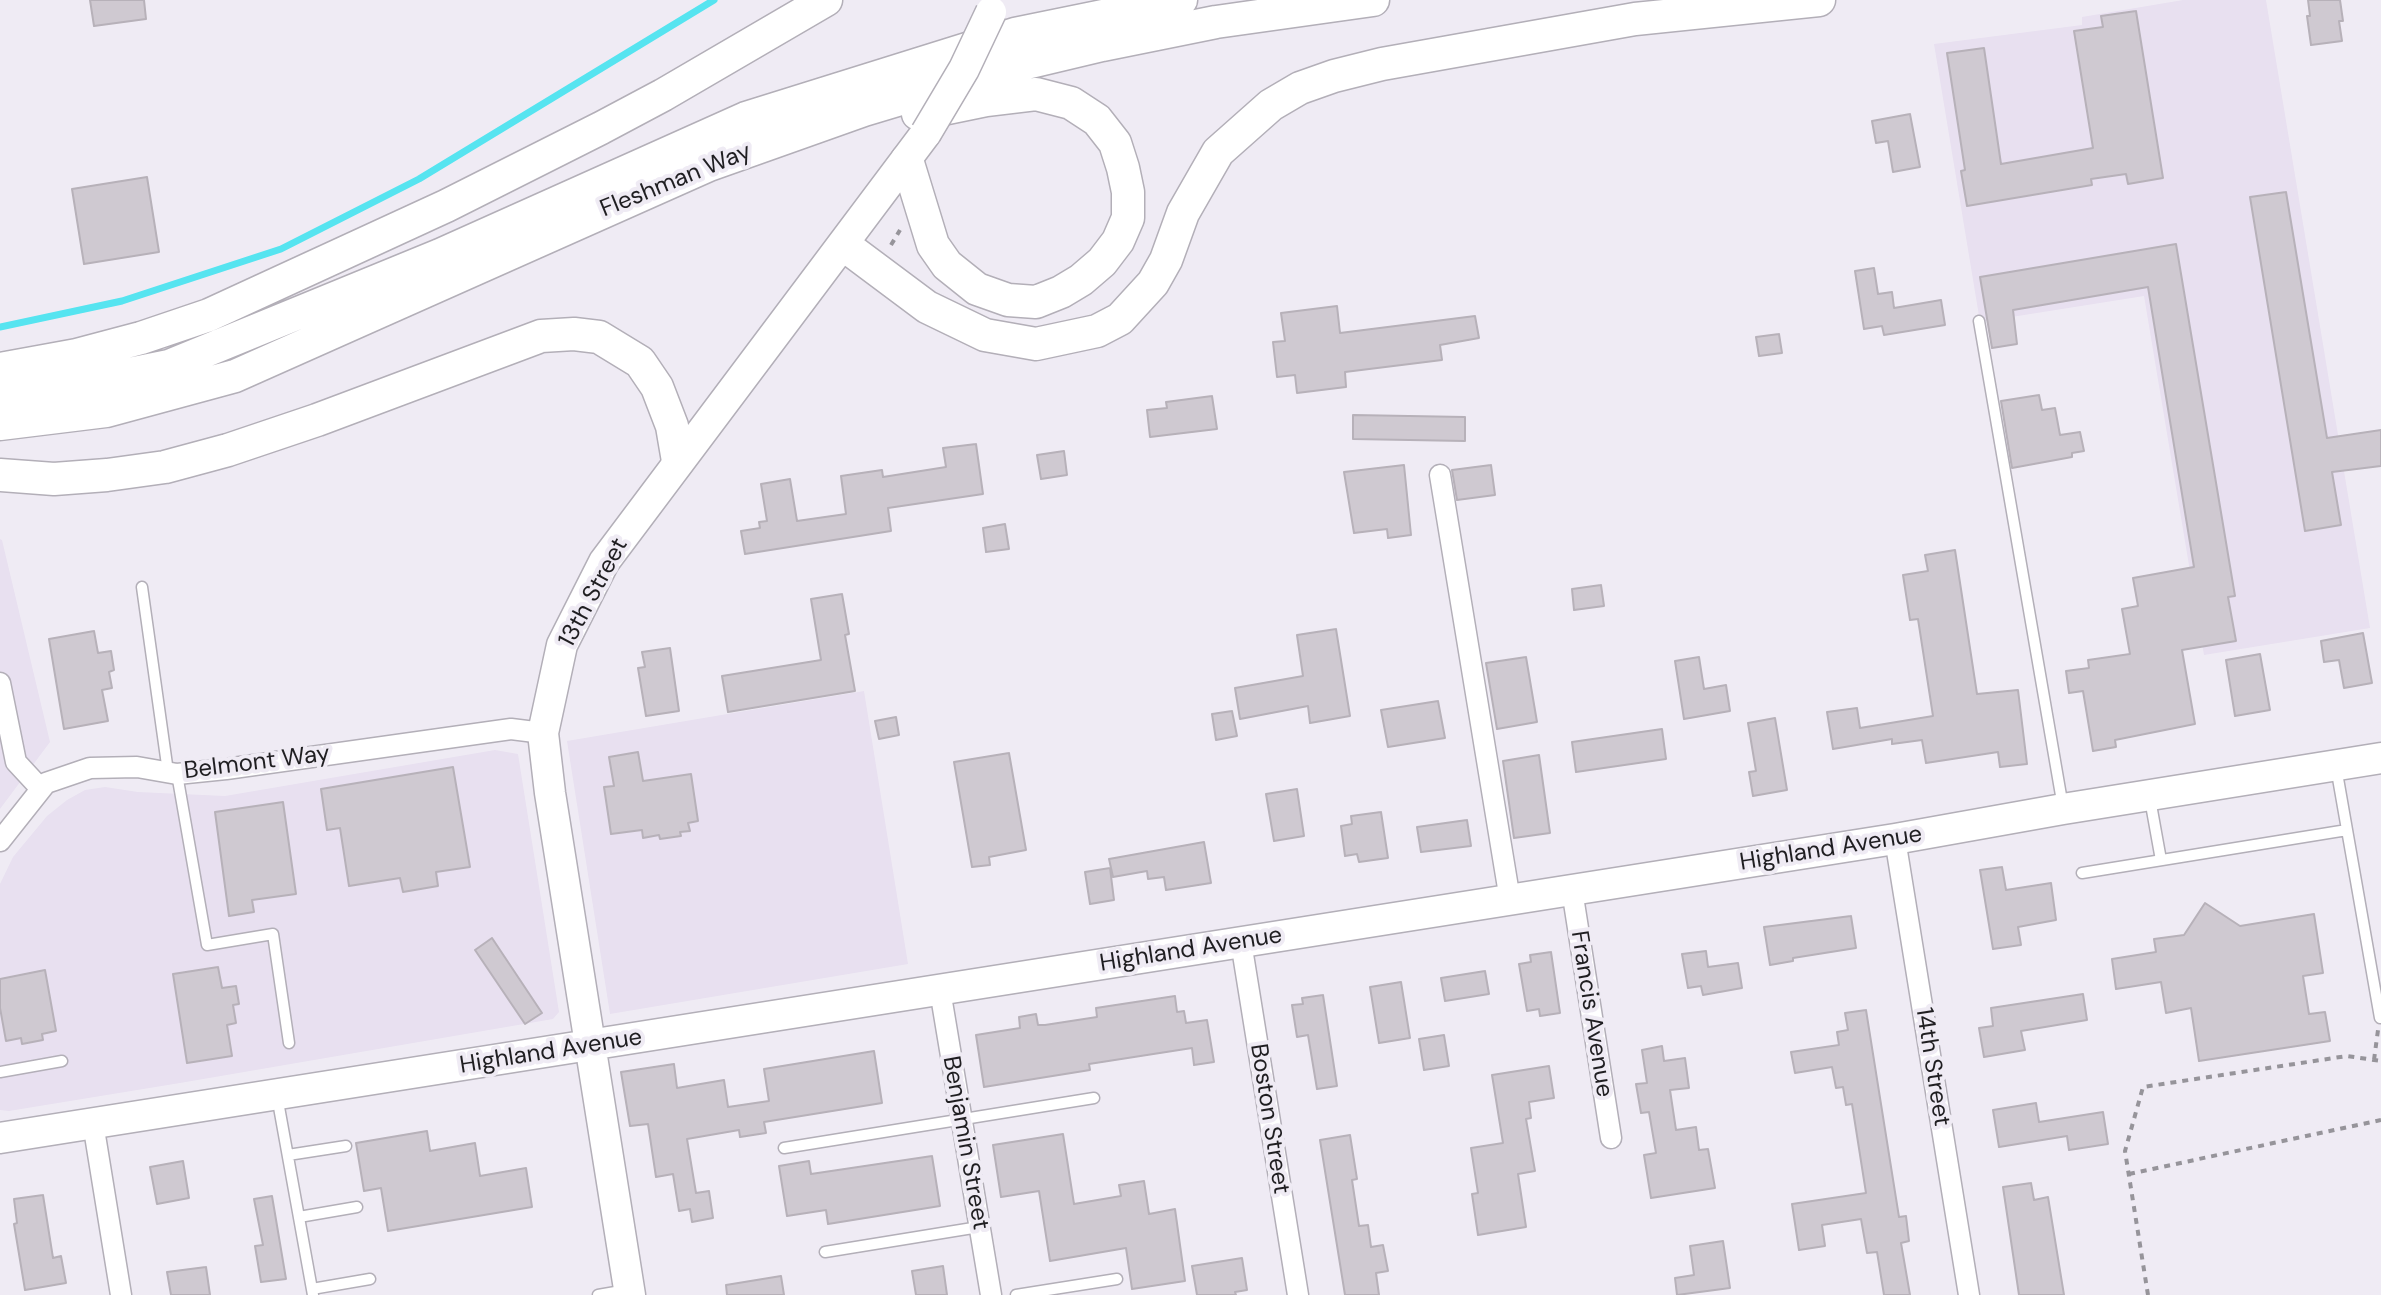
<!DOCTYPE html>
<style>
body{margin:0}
canvas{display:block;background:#efebf4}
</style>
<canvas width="2381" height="1295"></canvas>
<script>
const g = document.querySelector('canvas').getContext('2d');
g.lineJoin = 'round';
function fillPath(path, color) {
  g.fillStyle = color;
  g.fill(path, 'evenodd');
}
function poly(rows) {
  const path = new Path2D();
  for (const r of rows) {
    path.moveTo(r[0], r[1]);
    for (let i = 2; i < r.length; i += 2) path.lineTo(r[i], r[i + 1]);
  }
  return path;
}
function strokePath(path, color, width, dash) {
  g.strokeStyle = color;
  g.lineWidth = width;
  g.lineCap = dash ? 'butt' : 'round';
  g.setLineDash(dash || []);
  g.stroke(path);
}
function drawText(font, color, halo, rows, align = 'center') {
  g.font = font + ' "DM Sans",sans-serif';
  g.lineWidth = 8;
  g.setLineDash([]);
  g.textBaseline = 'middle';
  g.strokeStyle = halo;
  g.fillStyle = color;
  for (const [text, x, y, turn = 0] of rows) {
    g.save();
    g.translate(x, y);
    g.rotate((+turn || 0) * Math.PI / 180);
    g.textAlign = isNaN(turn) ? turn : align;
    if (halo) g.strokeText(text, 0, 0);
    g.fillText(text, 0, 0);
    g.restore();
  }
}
fillPath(poly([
 [2183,0,2266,0,2370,628,2204,655,2144,296,1980,322,1934,44,2082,25,2082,17],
 [0,539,2,540,50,742,0,809],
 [864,691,908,964,610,1014,567,741],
 [495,750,518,754,559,1012,553,1019,180,1083,9,1111,0,1110,0,884,13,857,47,816,67,800,85,790,105,787,138,792,225,796]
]), '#e8e0f0');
strokePath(poly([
 [0,327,122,301,281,249,419,179,714,0]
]), '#56e4f0', 7);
const building = poly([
 [90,0,144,0,146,19,94,26,90,0],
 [2308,0,2340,0,2343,21,2339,21,2342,41,2311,45,2307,16,2310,16,2308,0],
 [2136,11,2163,178,2128,184,2126,174,2091,179,2092,185,1967,206,1961,171,1965,170,1947,53,1984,48,2001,164,2093,148,2074,31,2103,27,2101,16,2136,11],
 [1910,114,1920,167,1893,172,1888,141,1876,143,1872,121,1910,114],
 [147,177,159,252,84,264,72,189,147,177],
 [2286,192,2327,438,2381,430,2381,466,2332,472,2341,525,2305,531,2250,197,2286,192],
 [2176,244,2235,596,2228,597,2236,641,2182,650,2195,724,2115,740,2116,747,2093,751,2083,691,2069,693,2066,671,2089,668,2088,660,2130,654,2122,609,2138,606,2133,578,2194,567,2148,287,2013,310,2017,344,1992,348,1980,277,2176,244],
 [1874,268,1878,294,1892,292,1894,308,1941,300,1945,325,1884,335,1882,326,1864,329,1855,271,1874,268],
 [1337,306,1340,333,1475,316,1479,338,1440,345,1442,360,1345,372,1346,387,1297,393,1295,375,1277,377,1273,342,1285,341,1281,313,1337,306],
 [1779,334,1782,353,1759,356,1756,337,1779,334],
 [2039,395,2042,410,2055,408,2060,435,2080,432,2084,451,2072,453,2072,457,2012,468,2001,401,2039,395],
 [1212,396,1217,429,1150,437,1147,410,1167,408,1166,402,1212,396],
 [1353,415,1465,417,1465,441,1353,439,1353,415],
 [976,444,983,494,888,508,891,531,745,554,741,531,760,528,759,522,767,521,761,484,790,479,797,521,846,514,841,476,882,470,883,477,946,467,943,448,976,444],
 [1064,451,1067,475,1041,479,1037,455,1064,451],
 [1404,465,1411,535,1388,538,1387,529,1354,533,1344,472,1404,465],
 [1491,465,1495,495,1457,500,1452,470,1491,465],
 [1005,524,1009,549,986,552,983,528,1005,524],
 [1955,550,1977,694,2018,690,2027,764,2000,767,1998,752,1926,763,1922,740,1892,744,1892,739,1833,749,1827,712,1857,708,1860,728,1933,716,1918,619,1910,620,1903,575,1928,571,1925,555,1955,550],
 [1601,585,1604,606,1574,610,1572,589,1601,585],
 [842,594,849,634,845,635,855,691,728,712,722,676,821,660,811,599,842,594],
 [1336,629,1350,716,1310,723,1308,706,1240,719,1235,688,1303,676,1297,635,1336,629],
 [94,631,98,653,111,651,114,670,109,672,112,688,102,690,108,721,64,729,49,639,94,631],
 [2363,633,2372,683,2344,688,2339,660,2324,662,2321,641,2363,633],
 [670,648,679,711,646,716,638,668,645,667,642,652,670,648],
 [2260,654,2270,710,2235,716,2226,660,2260,654],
 [1526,657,1537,722,1497,729,1486,663,1526,657],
 [1699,657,1704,689,1726,685,1730,711,1684,719,1675,661,1699,657],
 [1438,701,1445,738,1388,747,1381,710,1438,701],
 [1232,711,1237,736,1216,740,1212,714,1232,711],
 [896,717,899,735,879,739,875,721,896,717],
 [1775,718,1787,790,1753,796,1749,772,1756,771,1748,723,1775,718],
 [1662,729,1666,759,1576,772,1572,742,1662,729],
 [638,752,643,781,691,774,698,821,688,823,690,831,680,832,681,836,660,839,659,835,643,838,642,830,611,834,604,787,614,786,609,757,638,752],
 [1009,753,1026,850,989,857,990,865,972,867,954,762,1009,753],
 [1539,755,1550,833,1514,838,1503,761,1539,755],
 [453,767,470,867,436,872,438,886,403,892,400,878,349,886,340,828,327,830,321,789,453,767],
 [1297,789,1304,836,1274,841,1266,794,1297,789],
 [283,802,296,894,252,900,254,912,229,916,215,812,283,802],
 [1381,812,1388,858,1359,862,1357,854,1345,856,1341,826,1352,824,1351,816,1381,812],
 [1467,820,1471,846,1421,852,1417,827,1467,820],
 [1204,842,1211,883,1166,890,1164,877,1148,879,1147,871,1113,877,1109,859,1204,842],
 [2002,867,2006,890,2051,883,2056,920,2018,927,2021,945,1993,949,1980,870,2002,867],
 [1110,868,1114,900,1090,904,1085,872,1110,868],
 [2205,903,2240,926,2314,914,2323,973,2303,976,2309,1014,2325,1012,2330,1041,2199,1061,2191,1008,2166,1013,2161,982,2116,989,2112,959,2156,952,2154,939,2184,935,2205,903],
 [1851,916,1856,948,1793,958,1793,961,1770,965,1764,927,1851,916],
 [492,938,542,1013,525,1024,475,950,492,938],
 [1706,951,1708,967,1738,963,1742,988,1703,995,1701,986,1688,988,1682,954,1706,951],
 [1551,952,1560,1013,1540,1016,1539,1009,1527,1011,1519,964,1531,962,1530,955,1551,952],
 [218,967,222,988,236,986,239,1004,233,1005,236,1023,227,1025,232,1056,187,1063,173,974,218,967],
 [45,970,56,1031,42,1034,43,1040,22,1044,21,1038,6,1041,0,1008,0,979,45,970],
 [1485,971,1489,994,1445,1001,1441,978,1485,971],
 [1401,982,1410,1038,1379,1043,1370,987,1401,982],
 [2083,994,2087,1020,2021,1031,2025,1050,1984,1057,1979,1028,1993,1026,1991,1008,2083,994],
 [1323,995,1337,1086,1317,1089,1308,1035,1297,1037,1292,1005,1303,1004,1302,998,1323,995],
 [1175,996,1177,1012,1184,1011,1186,1023,1207,1020,1214,1062,1194,1065,1192,1048,1089,1064,1090,1070,984,1087,976,1035,1020,1028,1019,1017,1036,1014,1038,1025,1045,1025,1097,1017,1096,1008,1175,996],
 [1866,1010,1899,1217,1906,1216,1909,1241,1901,1243,1910,1295,1884,1295,1877,1252,1867,1253,1861,1219,1822,1225,1825,1246,1799,1250,1792,1204,1866,1193,1852,1104,1846,1105,1843,1087,1836,1088,1832,1067,1795,1073,1791,1052,1839,1045,1837,1032,1848,1030,1845,1013,1866,1010],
 [1444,1035,1449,1066,1424,1070,1419,1039,1444,1035],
 [1662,1046,1664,1061,1685,1058,1689,1088,1670,1090,1676,1130,1696,1127,1699,1150,1708,1149,1715,1188,1651,1198,1644,1155,1656,1153,1649,1112,1641,1113,1636,1084,1647,1083,1642,1050,1662,1046],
 [874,1051,882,1103,764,1122,766,1133,740,1137,739,1130,687,1139,696,1193,709,1191,713,1218,692,1222,690,1209,679,1211,673,1174,656,1177,648,1124,630,1126,621,1072,674,1064,677,1088,724,1080,728,1107,769,1101,764,1069,874,1051],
 [1549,1066,1554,1098,1529,1102,1531,1118,1526,1119,1535,1171,1518,1174,1526,1227,1478,1235,1472,1194,1478,1193,1471,1148,1503,1143,1492,1075,1549,1066],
 [2036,1103,2039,1122,2103,1112,2108,1144,2069,1150,2067,1136,1999,1147,1993,1110,2036,1103],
 [427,1131,430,1151,475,1143,480,1176,526,1168,532,1207,388,1231,381,1188,364,1191,356,1143,427,1131],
 [1063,1134,1074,1204,1121,1196,1119,1185,1144,1181,1149,1214,1175,1209,1185,1281,1132,1289,1126,1248,1050,1261,1039,1191,1001,1197,993,1145,1063,1134],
 [1350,1135,1357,1179,1352,1180,1359,1226,1368,1225,1371,1247,1383,1245,1388,1271,1376,1273,1379,1295,1345,1295,1320,1140,1350,1135],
 [932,1156,940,1206,828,1224,826,1210,787,1216,779,1166,809,1161,811,1174,932,1156],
 [183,1161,189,1198,157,1204,150,1167,183,1161],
 [2031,1183,2034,1200,2048,1197,2064,1295,2019,1295,2003,1187,2031,1183],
 [43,1195,53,1258,61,1256,66,1283,25,1290,14,1224,17,1223,14,1199,43,1195],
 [272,1196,286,1279,261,1282,255,1246,263,1245,254,1199,272,1196],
 [1723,1241,1730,1288,1677,1295,1675,1278,1694,1275,1690,1246,1723,1241],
 [1242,1258,1247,1290,1235,1292,1236,1295,1197,1295,1192,1266,1242,1258],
 [943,1266,947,1295,916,1295,912,1271,943,1266],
 [206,1267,210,1295,171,1295,167,1272,206,1267],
 [781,1276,784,1295,727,1295,726,1285,781,1276]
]);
fillPath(building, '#cfc9d1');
strokePath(building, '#b7b1b9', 2);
const lane = poly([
 [1979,321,2063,807],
 [142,587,168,772],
 [2336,767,2380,1018],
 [177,774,207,945,273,934,289,1043],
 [2150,799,2161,860],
 [2082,873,2347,830],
 [0,1072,62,1061],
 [277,1096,313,1295],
 [784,1148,1094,1098],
 [288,1155,346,1146],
 [299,1217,357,1207],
 [825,1252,979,1227],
 [312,1289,370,1279],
 [598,1295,627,1290],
 [1016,1295,1117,1279]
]);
const street = poly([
 [1440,475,1510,900],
 [0,683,16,762,41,789],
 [1895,839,1969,1295],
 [0,841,46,783,90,768,137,767,177,774,226,769,511,729,543,733],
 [1572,890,1611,1138],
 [1241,942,1298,1295],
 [940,990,991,1295],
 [93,1123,121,1295]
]);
const secondary = poly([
 [0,1138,1895,839,2063,809,2381,758],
 [630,1295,550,793,543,733,562,645,604,562,926,133]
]);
const primary = poly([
 [907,160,933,245,947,265,977,289,1008,300,1036,302,1061,292,1081,280,1102,262,1118,241,1128,218,1128,192,1123,168,1115,143,1097,120,1071,103,1036,94,986,100,918,114],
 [844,245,927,307,985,335,1036,344,1097,331,1120,319,1153,283,1166,260,1183,213,1218,152,1271,105,1300,88,1334,76,1382,64,1635,19,1819,0],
 [0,369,77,355,141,338,209,315,446,206,601,128,663,95,826,0],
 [0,394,71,386,169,366,440,255,746,118,1015,34,1181,0],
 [0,424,106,411,235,376,709,165,864,110,997,70,1102,45,1216,22,1373,0],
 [0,475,54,479,107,475,165,467,228,450,317,420,541,336,574,334,599,337,640,362,657,387,672,426,678,461]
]);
strokePath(lane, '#b3afb8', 13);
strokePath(street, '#b3afb8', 23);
strokePath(secondary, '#b3afb8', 33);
strokePath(primary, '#b3afb8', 35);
strokePath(poly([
 [891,245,900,230],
 [2374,1060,2378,1030],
 [2129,1174,2381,1120],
 [2148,1295,2125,1151,2143,1087,2347,1056,2381,1061]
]), '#96949a', 4, [6, 6]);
strokePath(lane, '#fff', 10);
strokePath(street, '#fff', 20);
strokePath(secondary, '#fff', 30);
strokePath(primary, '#fff', 32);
const secondaryBridge = poly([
 [926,133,964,69,991,12]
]);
strokePath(secondaryBridge, '#b3afb8', 33, []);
strokePath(secondaryBridge, '#fff', 30);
drawText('24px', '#1f1e21', '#efebf4', [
 ["Fleshman Way",676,181,-22],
 ["13th Street",594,593,-62],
 ["Belmont Way",257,763,-7],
 ["Highland Avenue",1831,849,-9],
 ["Highland Avenue",1191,950,-9],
 ["Francis Avenue",1591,1014,81],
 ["Highland Avenue",551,1052,-9],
 ["14th Street",1932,1067,81],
 ["Boston Street",1269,1119,81],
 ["Benjamin Street",965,1143,80]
]);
</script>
